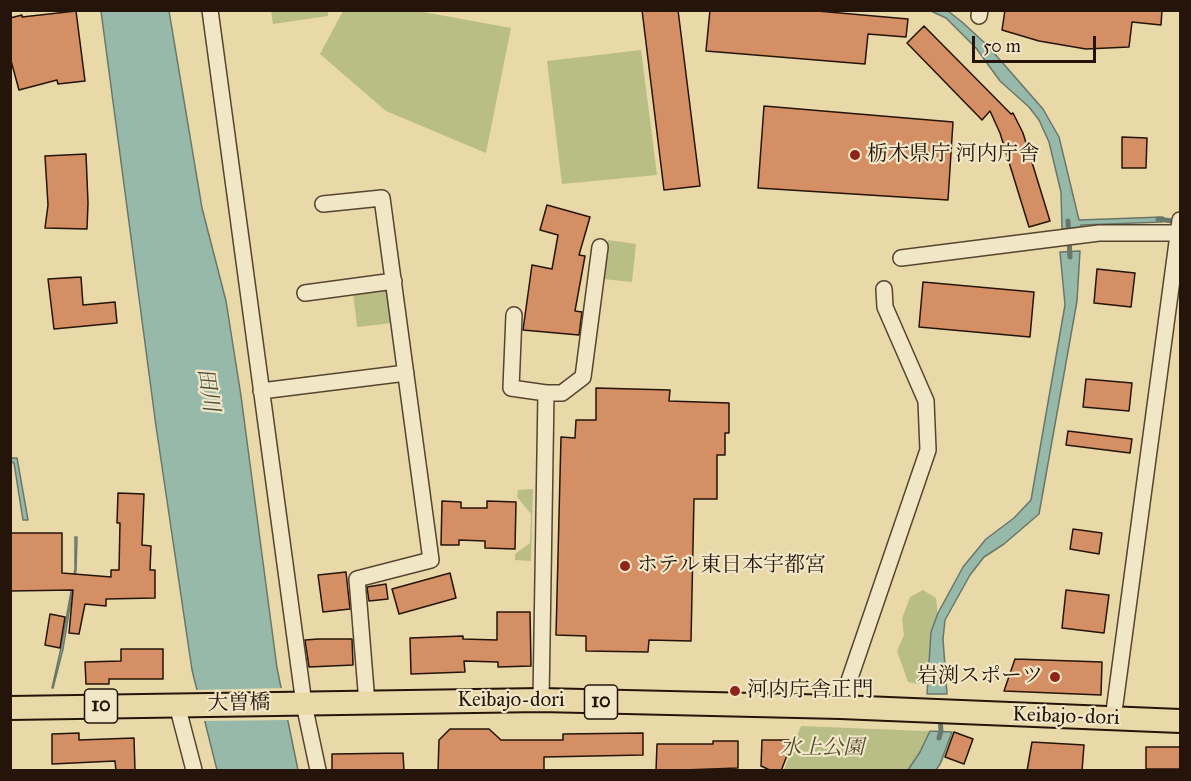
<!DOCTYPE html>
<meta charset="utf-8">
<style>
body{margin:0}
#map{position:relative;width:1191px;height:781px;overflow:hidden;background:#e9d8a8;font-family:"IM FELL Great Primer",serif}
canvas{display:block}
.frame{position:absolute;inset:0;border:12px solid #251409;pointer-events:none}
.scale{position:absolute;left:972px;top:36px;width:124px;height:27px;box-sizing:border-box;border:3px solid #251409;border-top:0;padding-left:8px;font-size:18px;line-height:21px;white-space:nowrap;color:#251409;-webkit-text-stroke:4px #f1e6c6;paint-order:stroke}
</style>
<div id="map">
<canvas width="1191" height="781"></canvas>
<div class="frame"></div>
<div class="scale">50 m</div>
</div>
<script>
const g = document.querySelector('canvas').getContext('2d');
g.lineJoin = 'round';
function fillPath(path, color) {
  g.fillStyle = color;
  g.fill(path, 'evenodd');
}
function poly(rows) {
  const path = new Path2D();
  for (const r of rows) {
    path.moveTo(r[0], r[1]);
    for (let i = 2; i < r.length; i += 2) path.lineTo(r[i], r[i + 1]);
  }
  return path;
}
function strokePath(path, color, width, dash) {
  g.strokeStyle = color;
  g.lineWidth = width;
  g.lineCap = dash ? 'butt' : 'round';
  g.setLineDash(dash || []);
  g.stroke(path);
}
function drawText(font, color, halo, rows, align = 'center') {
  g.font = font + ' "IM FELL Great Primer","Noto Serif JP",serif';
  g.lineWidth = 4.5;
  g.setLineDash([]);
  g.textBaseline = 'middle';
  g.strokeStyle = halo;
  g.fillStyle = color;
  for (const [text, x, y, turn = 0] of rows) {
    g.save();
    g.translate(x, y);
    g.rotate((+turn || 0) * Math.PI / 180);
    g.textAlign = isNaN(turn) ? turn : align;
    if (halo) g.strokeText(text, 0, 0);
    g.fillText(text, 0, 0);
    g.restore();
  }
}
fillPath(poly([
 [271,11,328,11,328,16,273,24],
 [343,11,418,11,511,28,486,153,386,111,320,54],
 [641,50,657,175,562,184,547,61],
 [608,240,636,244,632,282,603,279],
 [383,288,387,292,392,323,357,327,353,292],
 [533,489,531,561,515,560,515,554,530,543,531,514,517,497,518,490],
 [923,590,936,598,938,616,934,655,929,677,918,684,908,682,897,651,904,635,902,619,910,597],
 [801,726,948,732,951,739,943,761,936,770,784,770]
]), '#b8be86');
const water = poly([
 [101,11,169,11,202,208,226,301,241,396,277,668,298,770,217,770,192,670,156,426,101,11],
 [931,11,948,11,962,22,987,45,1043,109,1059,137,1079,220,1163,217,1162,222,1081,225,1081,227,1062,229,1061,192,1049,142,1039,120,1029,107,1000,81,976,48,946,18,931,11],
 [1080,251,1077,301,1039,514,1004,544,984,557,970,575,945,620,943,639,947,694,927,694,931,632,938,613,963,567,986,539,1014,518,1031,500,1065,305,1060,252,1080,251],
 [11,458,17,458,28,520,23,520,14,463,11,462,11,458],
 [75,537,77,537,76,570,63,649,53,688,52,688,61,648,75,569,75,537],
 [930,731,952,732,940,764,936,770,908,770,920,752,930,731]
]);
fillPath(water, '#97b9aa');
strokePath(water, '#69776a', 1.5);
fillPath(poly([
 [284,688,290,720,201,721,194,690]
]), '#e9d8a8');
strokePath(poly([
 [1158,219,1179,222],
 [1068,221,1070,257],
 [939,738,941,731,940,718]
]), '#69776a', 5);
const building = poly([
 [642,10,678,10,700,186,664,190,642,10],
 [710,10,806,10,908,19,906,37,868,34,865,64,706,51,710,10],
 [1005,10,1162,10,1161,25,1132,22,1129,47,1086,49,1039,41,1002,30,1005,10],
 [76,11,85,81,58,84,57,80,19,90,10,57,10,18,22,15,22,17,76,11],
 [924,26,1011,114,1013,113,1023,133,1050,221,1029,227,1000,133,990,111,982,120,907,43,924,26],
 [764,106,953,122,948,200,758,188,764,106],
 [1122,137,1147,138,1146,168,1122,168,1122,137],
 [86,154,88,203,87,229,45,228,48,205,45,156,86,154],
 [547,205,590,217,579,255,585,256,575,311,582,312,579,335,523,330,532,265,552,269,558,235,540,230,547,205],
 [1097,269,1135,273,1131,307,1094,303,1097,269],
 [81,277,83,305,115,302,117,323,54,329,48,279,81,277],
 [923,282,1034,292,1030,337,919,327,923,282],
 [1086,379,1132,383,1129,411,1083,407,1086,379],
 [596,388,670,390,669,401,729,403,729,433,725,433,725,455,717,455,717,499,694,499,691,641,649,640,648,652,586,651,586,636,556,635,561,437,575,438,576,420,596,420,596,388],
 [1068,431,1132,439,1130,453,1066,445,1068,431],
 [118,493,144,494,142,545,151,546,150,570,155,570,155,598,106,599,106,606,85,604,79,634,69,633,73,590,10,591,10,533,62,533,62,573,111,577,111,570,119,570,120,523,117,523,118,493],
 [442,501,461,502,461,508,487,508,487,501,516,502,515,549,485,548,485,541,459,540,459,545,441,545,442,501],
 [1073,529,1102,533,1099,554,1070,549,1073,529],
 [346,572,350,609,323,612,318,575,346,572],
 [450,573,456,598,399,614,392,589,450,573],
 [386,584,388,599,369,601,367,587,386,584],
 [1066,590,1109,595,1104,633,1062,628,1066,590],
 [497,612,530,612,531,666,498,667,498,662,464,661,465,672,411,674,410,638,463,636,463,639,497,640,497,612],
 [50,614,65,617,60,648,45,645,50,614],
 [318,639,352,639,353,665,309,667,305,640,318,639],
 [121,649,163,649,163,679,109,679,109,684,86,684,85,662,121,661,121,649],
 [1015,659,1102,662,1101,695,1004,691,1015,659],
 [450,729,489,729,501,740,563,740,563,734,643,733,643,755,544,757,544,771,438,771,439,740,450,729],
 [954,732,973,739,964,764,945,757,954,732],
 [79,733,79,740,134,738,135,771,116,771,115,761,52,764,52,734,79,733],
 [762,740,793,740,781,771,772,771,761,766,762,740],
 [713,741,738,741,738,768,656,771,657,744,713,744,713,741],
 [1032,742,1084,745,1082,771,1027,771,1032,742],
 [1146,747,1180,747,1180,769,1146,769,1146,747],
 [403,753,404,771,332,771,332,754,403,753]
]);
fillPath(building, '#d48f64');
strokePath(building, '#251409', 1.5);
const street = poly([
 [210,10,304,704,318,770],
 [979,16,980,10],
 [323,204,382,198,431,560,357,579,367,703],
 [901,258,1099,233,1180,233],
 [305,293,394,281],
 [514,315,511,388,546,393,562,393,583,377,600,247],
 [261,391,406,373],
 [541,700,546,393],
 [177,705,194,770],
 [840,707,928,450,926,401,885,307,884,289],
 [1113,719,1180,220]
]);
const primary = poly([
 [10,708,541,700,840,707,1180,721]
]);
strokePath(street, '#564531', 18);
strokePath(primary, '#251409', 26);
strokePath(street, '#f1e6c6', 15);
strokePath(primary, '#e9d8a8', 22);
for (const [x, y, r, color] of [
 [855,155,6,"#8f2418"],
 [625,566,6,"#8f2418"],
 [1055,677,6,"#8f2418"],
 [735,691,6,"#8f2418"]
]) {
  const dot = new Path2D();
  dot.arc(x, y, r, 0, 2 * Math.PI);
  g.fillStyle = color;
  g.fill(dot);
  strokePath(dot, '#f1e6c6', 2);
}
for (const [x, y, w] of [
 [601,702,33],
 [101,706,33]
]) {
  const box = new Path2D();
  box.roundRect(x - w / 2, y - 17, w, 34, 4.5);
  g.fillStyle = '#f1e6c6';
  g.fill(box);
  strokePath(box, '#251409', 1.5);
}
drawText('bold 20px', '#251409', null, [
 ["10",601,702],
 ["10",101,706]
]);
drawText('21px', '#251409', '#f1e6c6', [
 ["栃木県庁 河内庁舎",867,155],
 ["ホテル東日本宇都宮",637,566],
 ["岩渕スポーツ",1043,677,"right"],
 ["河内庁舎正門",747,691]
], 'left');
drawText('21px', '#251409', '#f1e6c6', [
 ["Keibajo-dori",511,701],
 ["大曽橋",239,704,-1],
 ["Keibajo-dori",1066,717,2]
]);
drawText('italic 21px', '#51472e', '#f1e6c6', [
 ["水上公園",822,749]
]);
drawText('italic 22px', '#4d4e41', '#f1e6c6', [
 ["田川",207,390,81]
]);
</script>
